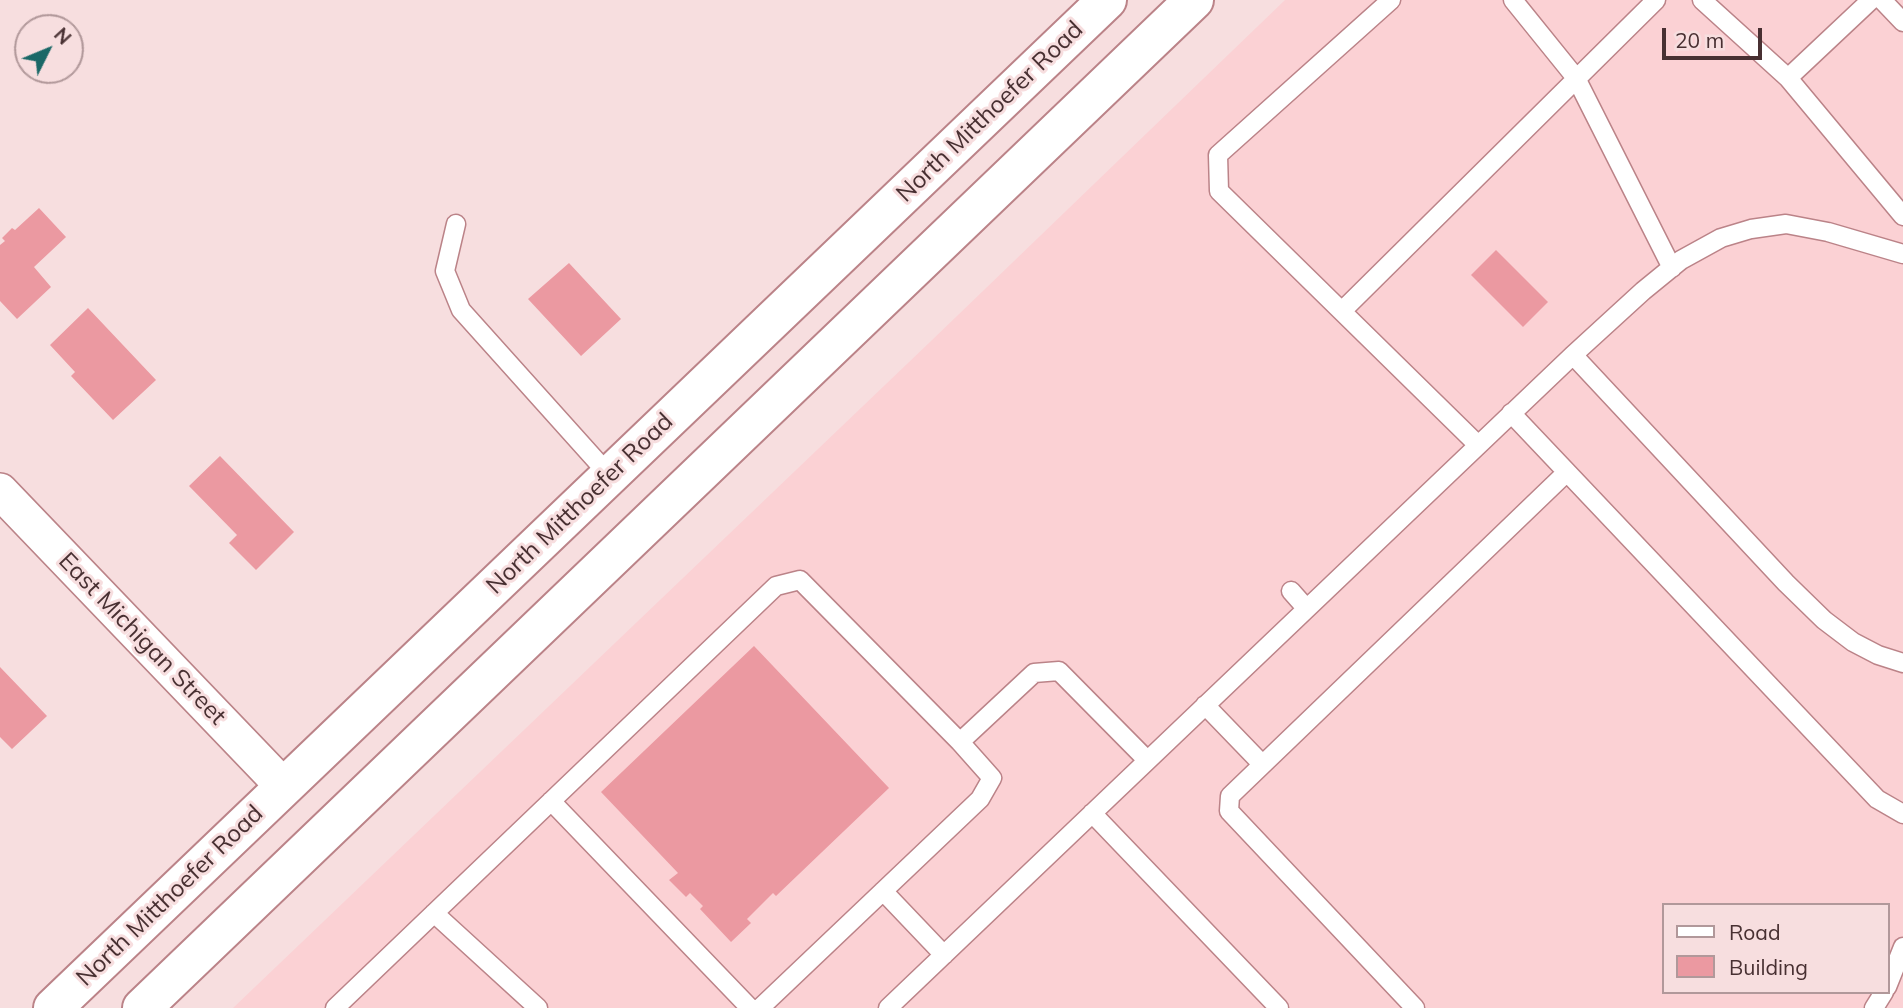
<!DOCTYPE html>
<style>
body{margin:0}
#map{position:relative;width:1903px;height:1008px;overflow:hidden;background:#f7dedf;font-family:Mulish,sans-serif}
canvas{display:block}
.legend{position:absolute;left:1662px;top:903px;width:228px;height:91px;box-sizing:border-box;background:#f7dedf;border:2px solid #b1989a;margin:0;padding:9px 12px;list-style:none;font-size:21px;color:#483032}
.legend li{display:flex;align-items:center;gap:14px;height:35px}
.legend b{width:35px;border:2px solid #b1989a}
.north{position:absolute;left:14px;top:14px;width:70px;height:70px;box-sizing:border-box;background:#f7dedf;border:2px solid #b1989a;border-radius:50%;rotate:47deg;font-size:19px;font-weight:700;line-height:28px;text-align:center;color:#483032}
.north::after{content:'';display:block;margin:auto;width:24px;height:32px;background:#1a6867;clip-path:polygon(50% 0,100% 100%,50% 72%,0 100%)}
.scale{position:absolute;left:1662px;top:28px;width:100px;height:32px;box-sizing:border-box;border:4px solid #483032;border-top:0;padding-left:9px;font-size:21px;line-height:24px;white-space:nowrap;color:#483032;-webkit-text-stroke:5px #f7dedf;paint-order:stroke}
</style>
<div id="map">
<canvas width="1903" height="1008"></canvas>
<ul class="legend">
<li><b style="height:9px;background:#fff"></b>Road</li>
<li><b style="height:19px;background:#eb99a1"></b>Building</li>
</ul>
<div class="north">N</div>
<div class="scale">20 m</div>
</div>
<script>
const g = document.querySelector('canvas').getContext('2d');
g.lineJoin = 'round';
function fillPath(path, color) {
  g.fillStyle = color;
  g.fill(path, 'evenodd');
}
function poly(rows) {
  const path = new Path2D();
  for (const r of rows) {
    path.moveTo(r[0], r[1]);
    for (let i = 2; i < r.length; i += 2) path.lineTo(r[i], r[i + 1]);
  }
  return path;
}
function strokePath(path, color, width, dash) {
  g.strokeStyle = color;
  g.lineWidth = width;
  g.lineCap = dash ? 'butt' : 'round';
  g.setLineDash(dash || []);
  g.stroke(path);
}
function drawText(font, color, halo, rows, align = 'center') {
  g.font = font + ' Mulish,sans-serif';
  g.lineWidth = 6;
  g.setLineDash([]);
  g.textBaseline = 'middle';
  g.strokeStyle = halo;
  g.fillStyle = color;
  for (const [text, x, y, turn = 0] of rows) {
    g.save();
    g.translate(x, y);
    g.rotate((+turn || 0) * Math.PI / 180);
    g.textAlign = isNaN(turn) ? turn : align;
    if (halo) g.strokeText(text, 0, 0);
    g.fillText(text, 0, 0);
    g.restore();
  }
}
fillPath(poly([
 [1285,0,1903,0,1903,1008,233,1008,930,342],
 [1663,905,1887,905,1887,992,1663,992]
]), '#fbd1d4');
fillPath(poly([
 [39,208,66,237,34,267,51,287,17,319,0,301,0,245,5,241,2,238,12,228,15,230],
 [1496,250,1548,302,1523,327,1471,275],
 [569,263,621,319,581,356,528,299],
 [88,308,156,380,113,420,71,376,75,372,50,345],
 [220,456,294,532,256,570,229,543,237,535,189,486],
 [754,646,889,788,776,896,773,893,747,919,751,923,731,942,700,909,703,906,690,893,686,897,669,880,678,873,601,792],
 [0,667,47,716,12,749,0,737]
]), '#eb99a1');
const service = poly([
 [1391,0,1218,155,1219,191,1478,445],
 [1513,0,1576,78,1672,268],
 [1702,0,1788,78,1871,0],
 [1882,0,1903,22],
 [1788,78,1903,216],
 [456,224,445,271,461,310,610,476],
 [1342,311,1656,0],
 [1573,355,1786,583,1824,620,1853,642,1878,655,1903,663],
 [1511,413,1877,799,1903,814],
 [1291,591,1306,608],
 [1205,705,1262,764],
 [960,742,1034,673,1059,671,1147,760],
 [551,801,750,1008],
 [1092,813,1279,1008],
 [883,891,944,955],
 [434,913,538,1008],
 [1887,987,1903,947],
 [335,1008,776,586,800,580,960,742,992,778,980,799,760,1008],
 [888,1008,1573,355,1643,291,1681,260,1721,238,1751,229,1786,224,1828,232,1903,254],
 [1415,1008,1229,811,1230,796,1567,472],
 [1874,1008,1884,992]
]);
const minor = poly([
 [0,491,284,787]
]);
const secondary = poly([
 [53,1008,1107,0],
 [142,1008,1194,0]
]);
strokePath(service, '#bb8388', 21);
strokePath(minor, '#bb8388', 38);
strokePath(secondary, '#bb8388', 42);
strokePath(service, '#fff', 18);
strokePath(minor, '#fff', 35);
strokePath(secondary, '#fff', 38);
drawText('24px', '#483032', '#f7dedf', [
 ["North Mitthoefer Road",990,112,-44],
 ["North Mitthoefer Road",580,504,-44],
 ["East Michigan Street",142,639,46],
 ["North Mitthoefer Road",170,896,-44]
]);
</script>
